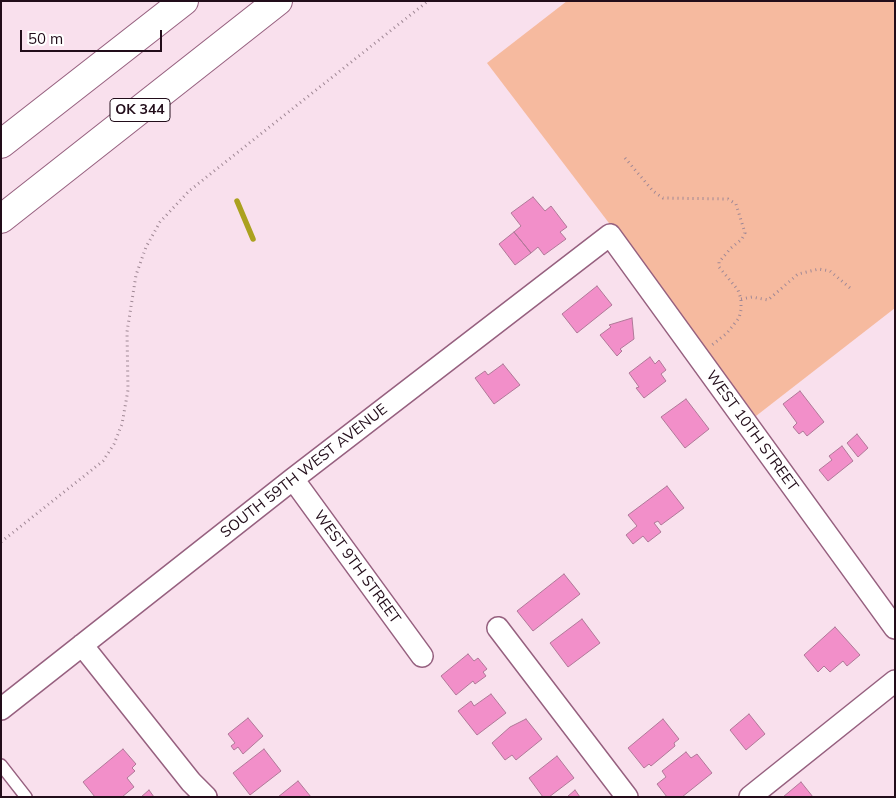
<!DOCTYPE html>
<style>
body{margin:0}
#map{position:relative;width:896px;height:798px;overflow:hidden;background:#f9e0ed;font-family:Mulish,sans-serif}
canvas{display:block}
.frame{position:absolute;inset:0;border:2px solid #220d1a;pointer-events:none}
.scale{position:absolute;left:20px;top:30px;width:142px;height:22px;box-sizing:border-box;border:2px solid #220d1a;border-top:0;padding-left:6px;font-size:15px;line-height:18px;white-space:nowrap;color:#220d1a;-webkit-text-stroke:4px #fff;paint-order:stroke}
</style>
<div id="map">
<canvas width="896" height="798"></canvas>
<div class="frame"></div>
<div class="scale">50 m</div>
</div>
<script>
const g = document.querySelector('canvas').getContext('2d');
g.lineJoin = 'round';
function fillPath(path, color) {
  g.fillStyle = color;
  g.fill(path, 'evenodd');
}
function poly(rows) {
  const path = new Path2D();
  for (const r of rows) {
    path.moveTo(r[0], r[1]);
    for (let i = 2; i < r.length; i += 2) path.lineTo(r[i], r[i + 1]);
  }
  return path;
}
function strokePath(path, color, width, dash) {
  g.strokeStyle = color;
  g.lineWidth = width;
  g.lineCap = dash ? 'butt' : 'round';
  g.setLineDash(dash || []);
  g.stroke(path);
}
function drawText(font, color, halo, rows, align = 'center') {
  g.font = font + ' Mulish,sans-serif';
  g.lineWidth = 4.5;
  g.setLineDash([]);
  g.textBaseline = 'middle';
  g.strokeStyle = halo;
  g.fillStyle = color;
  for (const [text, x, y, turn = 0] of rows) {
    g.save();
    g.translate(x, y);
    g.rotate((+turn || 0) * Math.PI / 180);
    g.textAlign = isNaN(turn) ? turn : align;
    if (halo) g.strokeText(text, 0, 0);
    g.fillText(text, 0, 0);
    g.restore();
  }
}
fillPath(poly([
 [567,1,895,1,895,308,756,416,487,63]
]), '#f6ba9f');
strokePath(poly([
 [237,201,253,239]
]), '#aba11f', 5.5);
const building = poly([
 [533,197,545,211,551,206,567,227,560,232,566,239,544,255,538,247,531,253,514,232,521,226,511,213,533,197],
 [514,232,531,253,515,265,499,244,514,232],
 [597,286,612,305,577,333,562,314,597,286],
 [632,318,634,339,620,349,622,351,617,356,600,335,611,327,609,325,632,318],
 [650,357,655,364,659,360,666,370,661,374,666,381,644,398,636,388,639,387,629,373,650,357],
 [503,364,520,385,494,404,475,378,485,371,488,375,503,364],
 [800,391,824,422,807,436,803,431,799,434,793,427,797,423,783,404,800,391],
 [686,399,709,429,685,448,661,417,686,399],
 [857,434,868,448,858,457,847,443,857,434],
 [842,446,853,461,828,481,819,470,832,460,829,456,842,446],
 [667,486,684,508,661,525,658,521,654,523,661,532,648,542,643,536,633,544,626,535,637,526,628,515,667,486],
 [564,574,580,594,533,631,517,611,564,574],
 [582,619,600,643,568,667,550,643,582,619],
 [835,627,860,655,847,666,843,661,830,672,824,666,818,672,804,655,835,627],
 [468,654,474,661,478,658,487,669,483,672,486,676,475,684,473,681,456,695,441,676,468,654],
 [491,694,506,713,477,735,458,711,471,701,474,706,491,694],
 [749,714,765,734,746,750,730,730,749,714],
 [248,718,263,736,243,754,238,747,234,750,231,746,235,743,228,734,248,718],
 [526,719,542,739,516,760,512,755,505,760,492,743,510,727,526,719],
 [663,719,679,739,674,743,675,746,651,766,649,764,644,768,628,748,663,719],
 [123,749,136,764,132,768,135,771,127,778,134,787,122,797,95,797,83,782,123,749],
 [264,749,281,771,250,795,233,773,264,749],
 [686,752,691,758,697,754,712,773,682,797,667,797,657,784,666,777,662,771,686,752],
 [557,756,574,778,549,797,543,797,529,778,557,756],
 [298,781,311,797,278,797,298,781],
 [801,782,813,797,783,797,801,782],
 [149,790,154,797,141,797,149,790],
 [575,790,580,797,567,797,575,790]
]);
fillPath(building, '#f28fc9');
strokePath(building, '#b07898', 1);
const service = poly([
 [1,765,26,797]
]);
const minor = poly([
 [293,479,422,656],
 [498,628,627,797],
 [82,645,191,782,206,797],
 [1,709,293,479,610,235,895,628],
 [750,797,895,681]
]);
const motorway = poly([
 [1,144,184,1],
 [1,219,278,1]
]);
strokePath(service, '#96607f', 14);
strokePath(minor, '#96607f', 24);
strokePath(motorway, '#96607f', 30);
strokePath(poly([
 [625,158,653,191,663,198,728,199,736,204,745,233,742,239,731,248,719,262,719,267,738,290,741,299,741,310,739,318,727,333,712,345],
 [741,299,752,297,768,300,798,274,819,269,830,271,850,288],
 [1,542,103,461,114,444,122,424,128,390,127,332,136,275,146,247,160,222,189,191,428,1]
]), '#a08895', 3, [1, 4]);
strokePath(service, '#fff', 11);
strokePath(minor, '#fff', 21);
strokePath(motorway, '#fff', 28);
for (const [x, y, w] of [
 [140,110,60]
]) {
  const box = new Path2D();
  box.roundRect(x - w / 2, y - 11.5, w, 23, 4);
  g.fillStyle = '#fff';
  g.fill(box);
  strokePath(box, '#220d1a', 1);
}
drawText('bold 14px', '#220d1a', null, [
 ["OK 344",140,110]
]);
drawText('15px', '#220d1a', '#fff', [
 ["WEST 10TH STREET",752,431,54],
 ["SOUTH 59TH WEST AVENUE",304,471,-38],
 ["WEST 9TH STREET",357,567,54]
]);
</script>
